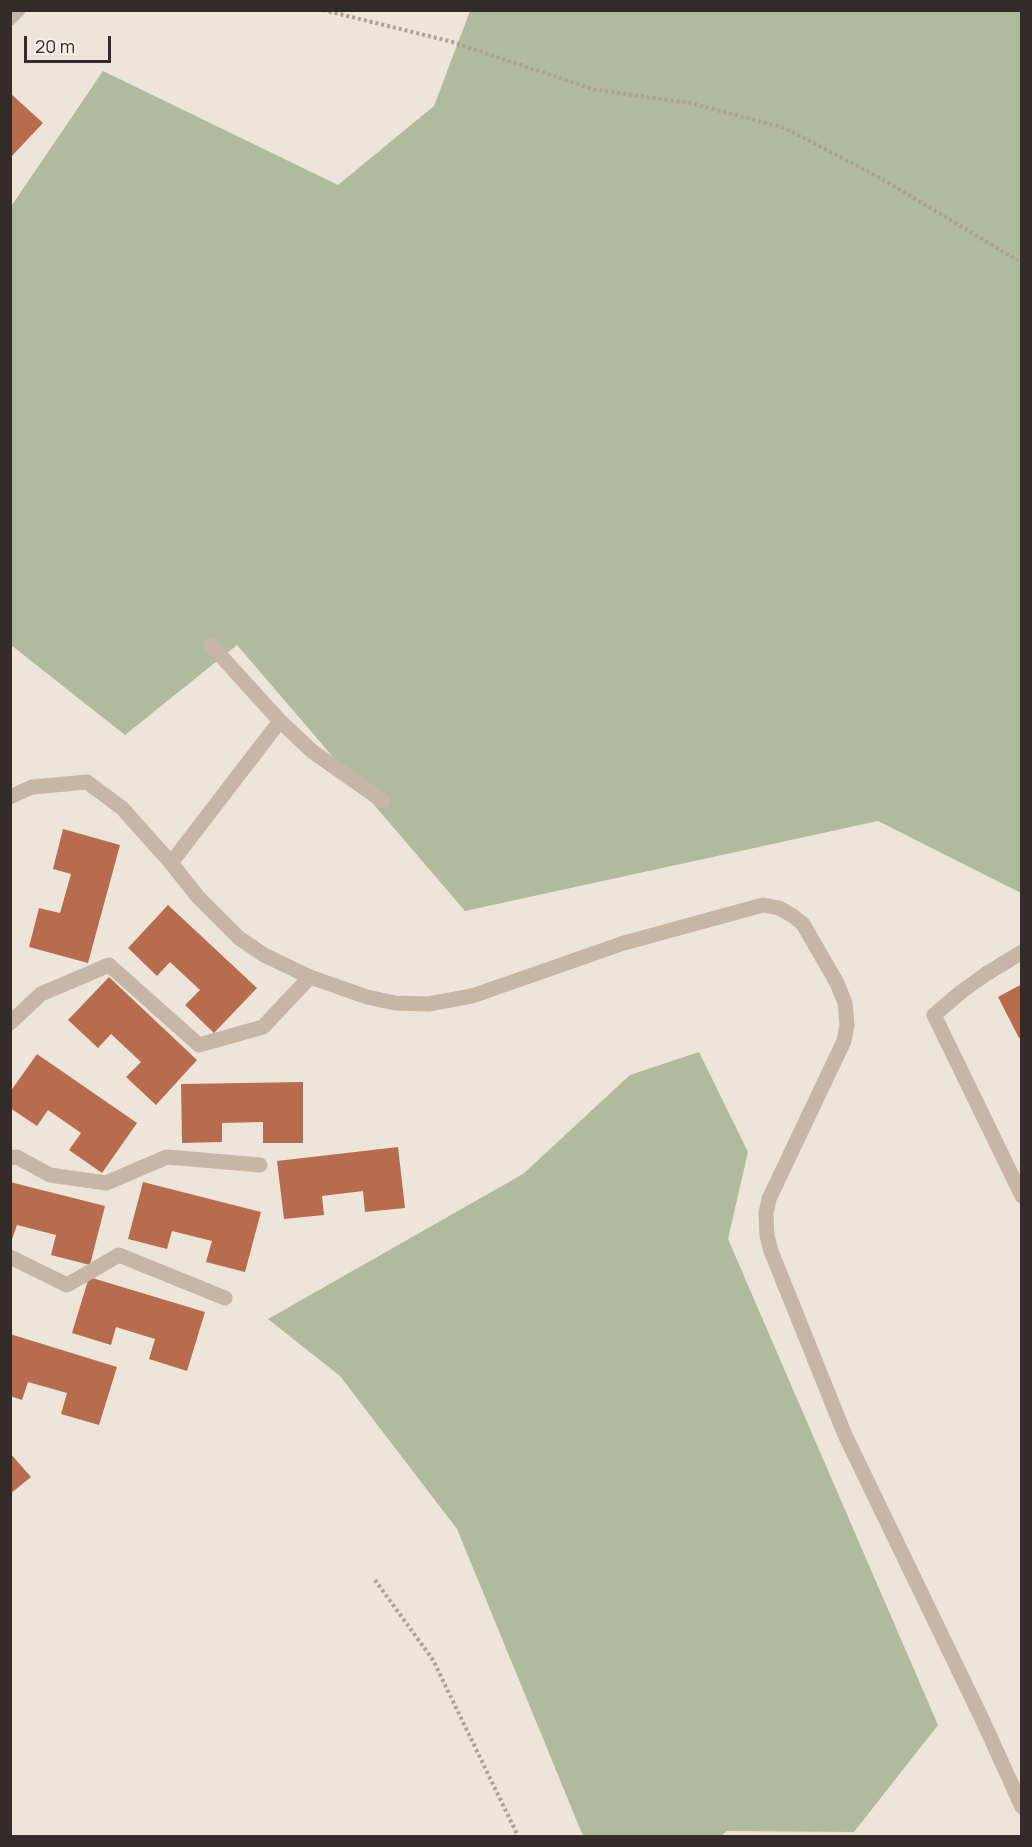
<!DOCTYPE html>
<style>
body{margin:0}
#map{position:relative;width:1032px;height:1847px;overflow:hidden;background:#eee5da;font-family:Manrope,sans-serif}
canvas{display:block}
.frame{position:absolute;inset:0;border:12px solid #322b27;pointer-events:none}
.scale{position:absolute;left:24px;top:36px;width:87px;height:27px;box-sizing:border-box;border:3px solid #322b27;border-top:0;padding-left:8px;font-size:18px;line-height:21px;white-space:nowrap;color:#322b27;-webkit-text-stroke:4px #f6efe6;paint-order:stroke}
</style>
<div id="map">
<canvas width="1032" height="1847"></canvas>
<div class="frame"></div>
<div class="scale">20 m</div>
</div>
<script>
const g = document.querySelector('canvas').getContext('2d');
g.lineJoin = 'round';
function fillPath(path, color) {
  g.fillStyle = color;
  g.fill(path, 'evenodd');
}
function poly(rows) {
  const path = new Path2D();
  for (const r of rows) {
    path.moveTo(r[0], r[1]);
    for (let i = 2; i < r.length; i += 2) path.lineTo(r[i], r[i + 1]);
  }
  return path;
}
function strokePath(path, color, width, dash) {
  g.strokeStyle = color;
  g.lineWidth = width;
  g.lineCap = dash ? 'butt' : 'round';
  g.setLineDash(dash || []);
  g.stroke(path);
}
fillPath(poly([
 [470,11,1021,11,1021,893,878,821,465,911,237,645,125,735,11,645,10,208,103,71,338,185,434,106],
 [699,1052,748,1152,728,1239,938,1725,854,1832,727,1831,721,1836,583,1836,457,1529,340,1376,268,1319,523,1174,630,1075]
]), '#afbb9c');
fillPath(poly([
 [10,93,43,123,10,158],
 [63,829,120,845,88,963,29,947,39,908,60,913,71,874,53,869],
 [168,905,257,988,214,1033,185,1005,200,990,170,962,157,976,128,948],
 [109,977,197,1060,156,1105,126,1077,141,1062,111,1034,98,1048,68,1020],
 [1022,984,1022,1037,1019,1038,998,997],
 [37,1054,137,1123,102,1173,69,1150,81,1133,48,1110,37,1126,10,1108,10,1092],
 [303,1082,303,1143,263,1143,263,1122,222,1123,222,1142,182,1143,181,1084],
 [398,1147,405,1208,365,1212,363,1191,322,1196,324,1215,284,1219,277,1161],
 [10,1182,105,1206,90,1265,51,1255,56,1235,17,1225,10,1245],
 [143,1182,261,1212,245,1272,206,1262,212,1241,172,1231,167,1249,128,1239],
 [89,1277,205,1312,187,1371,149,1359,155,1339,116,1327,111,1345,72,1333],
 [10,1334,117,1367,99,1425,61,1414,67,1393,28,1382,22,1400,10,1396],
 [10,1453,31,1477,10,1494]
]), '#b86c4e');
strokePath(poly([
 [323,10,449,41,596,90,690,103,785,128,882,179,1022,263],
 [375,1580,433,1660,518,1836]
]), '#b0a092', 4, [3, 3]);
strokePath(poly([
 [10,1023,41,994,109,965,199,1045,263,1027,310,977],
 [10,1158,17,1157,50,1175,106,1183,167,1157,260,1165],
 [10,1257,67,1285,119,1255,225,1298]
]), '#c5b6a8', 15);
strokePath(poly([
 [10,18,18,10],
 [211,645,280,721,313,752,383,801],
 [10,797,32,787,87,782,122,808,171,863,198,897,239,938,264,955,310,977,367,997,395,1003,428,1004,472,996,624,943,763,905,779,908,793,916,803,924,837,983,845,1003,847,1025,844,1041,769,1199,766,1213,767,1236,771,1251,845,1435,983,1721,1022,1807],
 [171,863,280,721],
 [1022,952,986,974,961,992,934,1015,1022,1196]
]), '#c5b6a8', 15);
</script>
